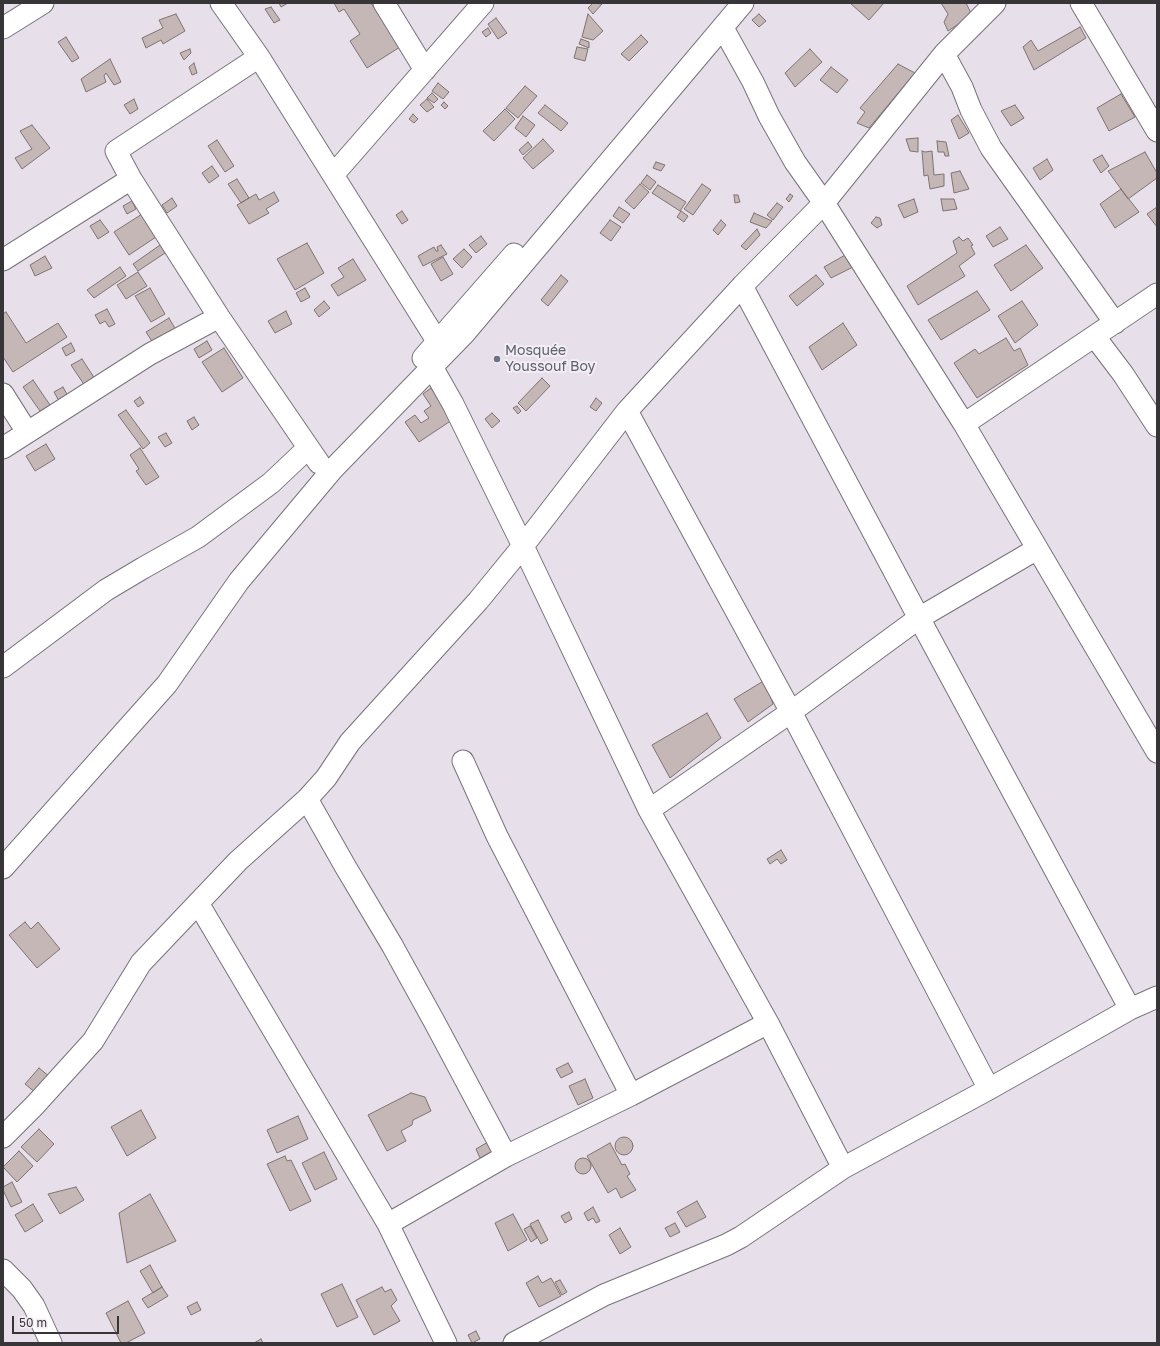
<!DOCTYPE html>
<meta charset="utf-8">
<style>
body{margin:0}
#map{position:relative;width:1160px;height:1346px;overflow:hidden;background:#e7dfe9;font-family:"Golos Text",sans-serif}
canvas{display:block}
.frame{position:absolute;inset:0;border:4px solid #383538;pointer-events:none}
.scale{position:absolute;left:12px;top:1316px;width:107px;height:18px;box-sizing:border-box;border:2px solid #383538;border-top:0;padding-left:5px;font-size:12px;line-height:14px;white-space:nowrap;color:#383538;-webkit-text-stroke:3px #f4edf6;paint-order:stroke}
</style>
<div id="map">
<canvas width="1160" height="1346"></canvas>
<div class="frame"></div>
<div class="scale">50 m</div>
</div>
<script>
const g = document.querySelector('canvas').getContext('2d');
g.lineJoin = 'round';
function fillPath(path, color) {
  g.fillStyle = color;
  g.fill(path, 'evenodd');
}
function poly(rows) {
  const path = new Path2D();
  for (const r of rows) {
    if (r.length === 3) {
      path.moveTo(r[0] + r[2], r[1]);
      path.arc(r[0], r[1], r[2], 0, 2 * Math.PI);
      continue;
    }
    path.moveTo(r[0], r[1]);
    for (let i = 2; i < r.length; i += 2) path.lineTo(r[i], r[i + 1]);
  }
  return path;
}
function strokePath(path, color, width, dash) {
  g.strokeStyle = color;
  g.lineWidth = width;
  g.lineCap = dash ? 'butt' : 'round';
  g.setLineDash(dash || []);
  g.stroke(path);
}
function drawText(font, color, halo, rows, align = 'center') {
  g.font = font + ' "Golos Text",sans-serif';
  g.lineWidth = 4;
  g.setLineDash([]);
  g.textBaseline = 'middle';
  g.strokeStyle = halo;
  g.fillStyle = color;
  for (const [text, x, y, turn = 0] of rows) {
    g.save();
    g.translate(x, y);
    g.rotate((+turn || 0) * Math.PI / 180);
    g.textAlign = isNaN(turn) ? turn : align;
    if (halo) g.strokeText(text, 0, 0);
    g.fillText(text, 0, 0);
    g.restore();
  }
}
const building = poly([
 [279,3,288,3,281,7,279,3],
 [334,3,371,3,400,47,367,68,350,41,360,34,344,9,339,12,334,3],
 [593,3,602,4,593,14,588,8,593,3],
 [850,3,884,3,869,20,850,3],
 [941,3,966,3,972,15,948,31,944,22,948,14,941,3],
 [271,7,280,20,274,23,265,9,271,7],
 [176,14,185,31,163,44,161,40,146,48,142,38,163,28,159,20,176,14],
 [588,14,603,31,593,40,582,37,588,14],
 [759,14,766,21,759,27,752,20,759,14],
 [496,18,507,33,498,39,488,24,496,18],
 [1080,27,1086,38,1034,70,1023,47,1031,40,1038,51,1080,27],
 [488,28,491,33,486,37,482,32,488,28],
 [641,35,648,42,629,61,621,54,641,35],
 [66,37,79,58,72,62,58,42,66,37],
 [581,39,589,42,589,48,579,44,581,39],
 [577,47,588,49,585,61,574,58,577,47],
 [190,49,191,53,184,60,180,53,190,49],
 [810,49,822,62,795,87,785,73,810,49],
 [110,59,121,82,114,85,106,73,104,76,106,82,86,92,81,79,110,59],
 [194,63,197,73,192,75,189,67,194,63],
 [898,64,915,73,869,128,857,123,865,112,860,108,898,64],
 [831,67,848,80,837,93,820,80,831,67],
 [438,83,449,92,443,99,432,91,438,83],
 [525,86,537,96,518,118,506,108,525,86],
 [432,93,438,99,434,103,427,98,432,93],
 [1121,94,1135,117,1109,131,1097,108,1121,94],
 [134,99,138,109,130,114,124,105,134,99],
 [427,99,434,107,427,112,420,105,427,99],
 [444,102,448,106,445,109,441,105,444,102],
 [545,105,568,123,561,131,538,113,545,105],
 [1015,105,1024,118,1011,126,1001,111,1015,105],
 [505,109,515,119,494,141,483,131,505,109],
 [413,114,418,119,414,123,409,119,413,114],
 [958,115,969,133,959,139,951,120,958,115],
 [523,116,535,125,526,137,515,128,523,116],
 [32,125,50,148,22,169,15,158,32,149,20,131,32,125],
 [918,138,918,152,910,151,906,139,918,138],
 [543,139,554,151,533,169,523,158,543,139],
 [217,140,234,166,225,172,208,146,217,140],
 [937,141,946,142,949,156,945,156,944,152,938,152,937,141],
 [528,142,532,147,523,155,519,150,528,142],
 [922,151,925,152,932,151,934,175,944,174,944,186,930,189,928,175,924,176,922,151],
 [1145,152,1157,173,1157,178,1128,199,1108,171,1145,152],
 [1102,155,1109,166,1101,173,1093,160,1102,155],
 [1047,159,1053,170,1040,180,1033,168,1047,159],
 [656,162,665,165,661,171,653,168,656,162],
 [212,166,219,176,209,183,202,173,212,166],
 [960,171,969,189,954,193,951,173,960,171],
 [647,175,656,182,650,190,641,183,647,175],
 [237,179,249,198,241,203,228,184,237,179],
 [640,184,649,192,634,209,625,201,640,184],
 [702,184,711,190,693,215,684,209,702,184],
 [658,185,686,202,680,211,652,193,658,185],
 [1121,189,1139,212,1115,228,1100,204,1121,189],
 [274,192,279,201,266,209,269,213,249,224,237,205,256,194,259,200,274,192],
 [790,194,793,196,789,202,786,199,790,194],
 [734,195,738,195,740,202,735,203,734,195],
 [172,198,177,206,167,213,162,205,172,198],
 [914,199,918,212,904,218,898,205,914,199],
 [941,199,954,199,957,209,943,211,941,199],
 [132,201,136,209,127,214,123,206,132,201],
 [777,203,783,207,773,220,767,215,777,203],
 [619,207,630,214,623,223,613,216,619,207],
 [1157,207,1157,227,1147,214,1157,207],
 [402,211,408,220,402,224,396,215,402,211],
 [681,211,688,216,684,222,677,217,681,211],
 [754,213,772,221,766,228,750,222,754,213],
 [142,214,156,237,129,255,114,232,142,214],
 [876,217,880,218,882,225,877,228,871,223,876,217],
 [100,220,109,232,98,239,90,226,100,220],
 [610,220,621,227,611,241,600,233,610,220],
 [721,220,726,225,718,235,713,230,721,220],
 [1000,227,1008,239,993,247,986,236,1000,227],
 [757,229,760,235,746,250,741,246,757,229],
 [481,236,487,244,476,253,469,245,481,236],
 [959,237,963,241,968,238,973,245,971,246,975,254,959,266,965,276,918,305,907,286,957,253,953,241,959,237],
 [163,243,168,251,138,271,133,264,163,243],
 [307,243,324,273,295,290,277,259,307,243],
 [441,245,447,254,423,266,418,256,434,247,436,251,438,251,437,247,441,245],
 [1026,245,1043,268,1011,291,994,265,1026,245],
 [464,249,472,257,462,268,453,259,464,249],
 [847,254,853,267,831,278,824,267,847,254],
 [45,256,52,268,35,276,30,265,45,256],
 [443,257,453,274,441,281,431,264,443,257],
 [353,259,366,280,338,296,331,285,344,277,338,268,353,259],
 [120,267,126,276,94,298,87,290,120,267],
 [138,272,147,286,126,299,117,285,138,272],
 [561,275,568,281,548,306,541,300,561,275],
 [816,275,824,284,797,306,789,296,816,275],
 [150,288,165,314,151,322,135,296,150,288],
 [305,288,310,297,301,302,296,293,305,288],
 [977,291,990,310,941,340,928,320,977,291],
 [324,301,330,308,319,317,314,310,324,301],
 [1022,301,1038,325,1015,343,998,316,1022,301],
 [107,309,115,324,109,327,105,321,100,324,95,315,107,309],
 [286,311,292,324,275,333,268,321,286,311],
 [6,312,26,343,58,323,67,337,13,372,3,357,3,314,6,312],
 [169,318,176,330,153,343,146,332,169,318],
 [843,323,857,345,822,370,809,347,843,323],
 [1006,338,1014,351,1020,348,1028,365,977,398,954,363,975,349,979,354,1006,338],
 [207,341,212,350,199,358,194,349,207,341],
 [71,343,75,351,66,356,62,348,71,343],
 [224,348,243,378,222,392,202,362,224,348],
 [82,359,95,379,85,386,71,365,82,359],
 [542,378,550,386,526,411,518,403,542,378],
 [33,380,50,405,40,411,23,387,33,380],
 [63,387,68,396,59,401,54,392,63,387],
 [431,388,452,420,419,442,405,422,415,415,421,423,429,418,424,411,431,406,423,394,431,388],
 [140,397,144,403,138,407,134,401,140,397],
 [596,398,602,403,596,411,590,407,596,398],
 [517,406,521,411,518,414,513,408,517,406],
 [126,410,150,443,143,449,118,415,126,410],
 [492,413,500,421,492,428,485,419,492,413],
 [194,417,199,425,192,430,187,421,194,417],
 [166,433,172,443,165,447,158,437,166,433],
 [46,444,55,459,35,471,26,456,46,444],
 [140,448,159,477,146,485,136,471,139,469,130,455,140,448],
 [765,680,773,704,748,722,734,699,765,680],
 [707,713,721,738,670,778,652,745,707,713],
 [781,850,787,860,781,864,777,859,770,864,767,859,781,850],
 [25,922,31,929,38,922,60,949,37,968,9,935,25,922],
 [568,1063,573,1072,561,1078,556,1069,568,1063],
 [39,1068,50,1077,36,1093,25,1084,39,1068],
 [585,1079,593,1098,578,1105,569,1086,585,1079],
 [411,1093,425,1097,431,1111,413,1120,412,1125,401,1131,406,1141,387,1151,368,1115,411,1093],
 [141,1110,156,1138,127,1156,111,1127,141,1110],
 [298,1116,308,1139,277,1153,267,1130,298,1116],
 [39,1129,54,1144,37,1162,21,1147,39,1129],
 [624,1146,9],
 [488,1142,493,1151,480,1158,476,1149,488,1142],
 [610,1143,622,1165,625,1164,630,1174,627,1176,636,1190,621,1198,616,1188,608,1193,587,1156,610,1143],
 [19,1151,33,1166,17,1182,3,1167,19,1151],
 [324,1152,337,1179,315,1190,302,1163,324,1152],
 [285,1156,287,1161,291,1160,311,1201,290,1211,267,1164,285,1156],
 [583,1166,8],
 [12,1182,22,1202,11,1207,3,1190,3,1187,12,1182],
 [76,1187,84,1200,60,1214,48,1194,76,1187],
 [150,1194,176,1241,127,1263,119,1213,150,1194],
 [697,1201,706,1217,686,1227,677,1212,697,1201],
 [33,1204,43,1221,25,1232,15,1215,33,1204],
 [593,1207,600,1221,596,1223,593,1218,588,1221,584,1213,593,1207],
 [569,1212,572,1219,565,1223,561,1216,569,1212],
 [513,1214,527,1240,508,1251,495,1223,513,1214],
 [538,1220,548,1240,541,1244,530,1224,538,1220],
 [675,1223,680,1232,670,1237,665,1228,675,1223],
 [530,1226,537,1238,531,1242,524,1229,530,1226],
 [620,1228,631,1247,620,1254,609,1235,620,1228],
 [150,1265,162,1287,153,1293,140,1271,150,1265],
 [538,1276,542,1283,551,1278,561,1296,539,1307,526,1283,538,1276],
 [560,1280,567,1292,562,1295,555,1282,560,1280],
 [342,1284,358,1317,337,1327,321,1294,342,1284],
 [162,1287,168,1296,148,1308,142,1299,162,1287],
 [382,1287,385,1292,391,1289,397,1300,391,1306,400,1321,374,1335,356,1300,382,1287],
 [128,1301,145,1333,126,1343,121,1343,106,1313,128,1301],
 [197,1302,201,1310,191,1315,187,1307,197,1302],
 [476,1331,480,1339,472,1343,468,1335,476,1331],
 [261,1339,263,1343,254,1343,261,1339]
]);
fillPath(building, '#c4b7b5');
strokePath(building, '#7f7371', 1);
const minor = poly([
 [221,3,259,57,444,352],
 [384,3,425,70],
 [1081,3,1157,131],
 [3,28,43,3],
 [723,28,753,82,769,116,795,162,824,203,964,424,1157,752],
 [944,54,995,3],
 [259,57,116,151,131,179,219,317,319,463],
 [333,175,483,3],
 [3,260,131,179],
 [742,286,919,618,1130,1009],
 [1095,337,1123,374,1157,426],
 [423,358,514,254],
 [432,367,453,404,523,546,649,810,768,1023,843,1168],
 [3,394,27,432],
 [627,411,791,712,989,1089],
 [964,424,1157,294],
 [3,448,150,354,219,317],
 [3,667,106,590,143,568,198,537,271,483,308,448],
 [463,761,497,836,631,1095],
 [307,799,345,866,392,945,435,1023,506,1156],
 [649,810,791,712,919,618,1037,549],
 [3,868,167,684,239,581,332,470,464,334,743,3],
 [198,903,388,1224,446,1343],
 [3,1137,35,1105,93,1041,141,963,238,861,307,799,326,778,350,742,478,601,523,546,627,411,742,286,824,203,944,54,962,87,971,110,991,148,1115,323],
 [388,1224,506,1156,631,1095,768,1023],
 [3,1270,22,1289,34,1306,51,1343],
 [514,1343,604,1295,726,1245,741,1237,843,1168,989,1089,1130,1009,1157,997]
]);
strokePath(minor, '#79727b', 23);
strokePath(minor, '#fff', 21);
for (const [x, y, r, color] of [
 [497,359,4,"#6b7280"]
]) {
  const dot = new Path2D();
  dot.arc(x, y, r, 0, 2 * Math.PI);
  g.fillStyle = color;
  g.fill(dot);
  strokePath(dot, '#f4edf6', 1.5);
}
drawText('14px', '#5b616d', '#f4edf6', [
 ["Mosquée",505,351],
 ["Youssouf Boy",505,367]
], 'left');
</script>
